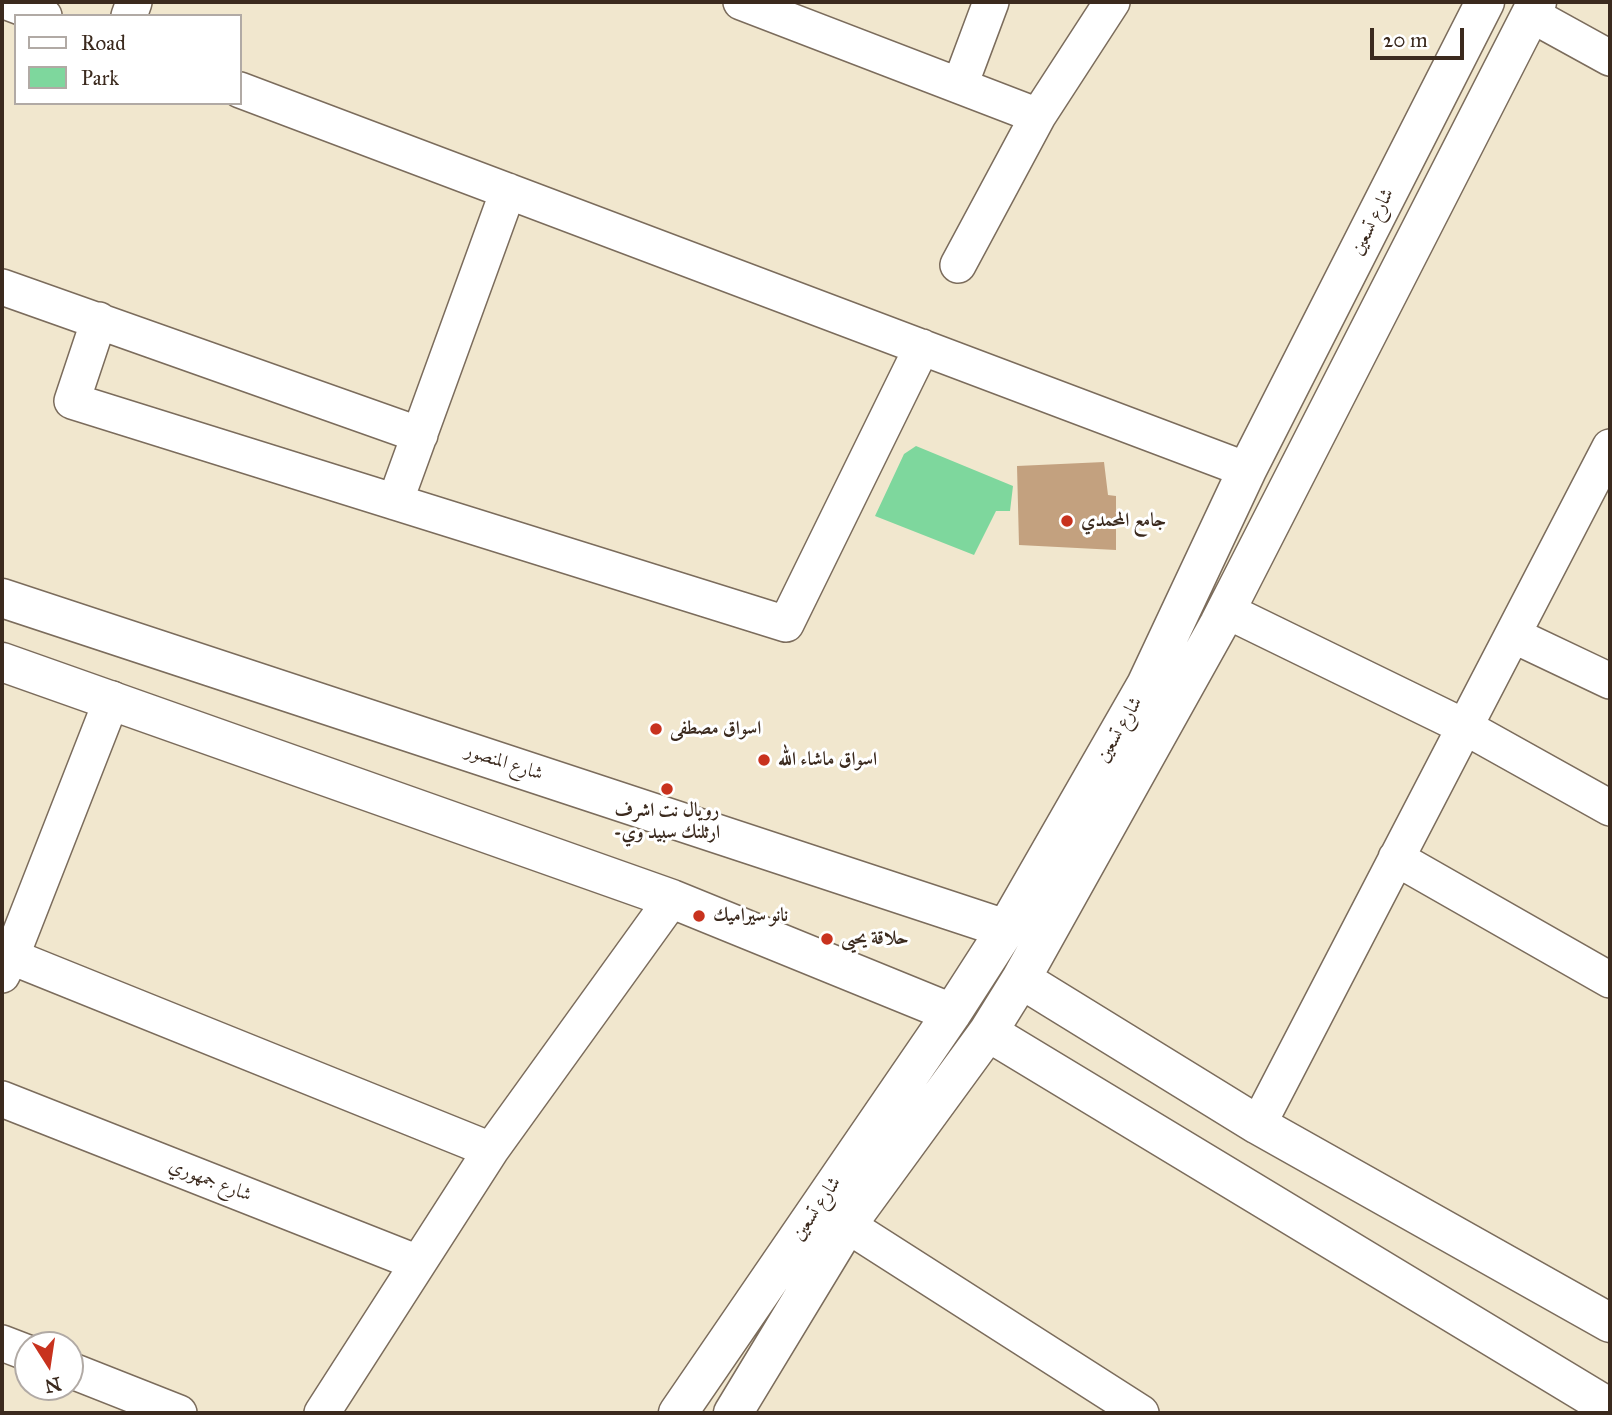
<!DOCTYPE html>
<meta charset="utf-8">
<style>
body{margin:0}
#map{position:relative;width:1612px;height:1415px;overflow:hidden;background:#f1e7ce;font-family:"IM FELL Great Primer",serif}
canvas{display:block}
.frame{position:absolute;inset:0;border:4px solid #3b2a1e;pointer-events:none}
.legend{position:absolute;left:14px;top:14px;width:228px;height:91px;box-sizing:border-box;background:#fff;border:2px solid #b1aaa5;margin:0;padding:9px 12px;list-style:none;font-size:21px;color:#3b2a1e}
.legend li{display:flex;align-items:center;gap:14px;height:35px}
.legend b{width:35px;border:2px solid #b1aaa5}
.north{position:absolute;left:14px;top:1331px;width:70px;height:70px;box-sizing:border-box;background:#fff;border:2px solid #b1aaa5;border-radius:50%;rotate:168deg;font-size:19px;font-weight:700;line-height:28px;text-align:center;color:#3b2a1e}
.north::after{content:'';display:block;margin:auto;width:24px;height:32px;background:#c8321e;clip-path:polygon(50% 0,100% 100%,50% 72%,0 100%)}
.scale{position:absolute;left:1370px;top:28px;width:94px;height:32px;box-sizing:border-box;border:4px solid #3b2a1e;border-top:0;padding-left:9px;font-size:21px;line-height:24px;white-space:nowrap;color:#3b2a1e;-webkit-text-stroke:5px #fff;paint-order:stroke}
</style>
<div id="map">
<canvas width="1612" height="1415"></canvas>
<div class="frame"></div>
<ul class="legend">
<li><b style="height:9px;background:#fff"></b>Road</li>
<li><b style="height:19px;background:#7ed79d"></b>Park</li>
</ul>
<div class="north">N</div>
<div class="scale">20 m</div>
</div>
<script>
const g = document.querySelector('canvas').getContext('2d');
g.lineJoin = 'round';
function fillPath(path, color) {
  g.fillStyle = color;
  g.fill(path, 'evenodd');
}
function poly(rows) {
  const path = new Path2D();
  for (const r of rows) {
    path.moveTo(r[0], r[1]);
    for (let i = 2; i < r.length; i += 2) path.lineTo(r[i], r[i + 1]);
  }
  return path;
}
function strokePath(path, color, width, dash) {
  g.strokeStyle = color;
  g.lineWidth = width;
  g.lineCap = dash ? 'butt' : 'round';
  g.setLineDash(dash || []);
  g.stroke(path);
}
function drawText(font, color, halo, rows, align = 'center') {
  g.font = font + ' "IM FELL Great Primer",Amiri,serif';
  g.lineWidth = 6;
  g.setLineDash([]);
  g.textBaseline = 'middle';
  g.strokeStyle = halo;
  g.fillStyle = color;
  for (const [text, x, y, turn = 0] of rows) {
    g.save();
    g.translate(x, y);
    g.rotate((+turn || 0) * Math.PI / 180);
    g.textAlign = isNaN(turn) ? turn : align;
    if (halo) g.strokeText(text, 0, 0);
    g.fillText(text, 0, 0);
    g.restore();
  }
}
fillPath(poly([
 [916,446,1013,486,1010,511,996,511,974,555,875,516,904,454]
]), '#7ed79d');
fillPath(poly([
 [1104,462,1108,495,1116,496,1116,550,1019,545,1017,466]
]), '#c3a17f');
const street = poly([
 [7,2,44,16],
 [741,2,1038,116],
 [1530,14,1610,58],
 [129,16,134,2],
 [960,85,991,2],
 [240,90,1247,470],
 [958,265,1038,116,1112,2],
 [2,287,420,435],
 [99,320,72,401,786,624,922,347],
 [395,502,508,191],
 [1225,610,1465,727,1610,808],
 [1513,635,1610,681],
 [1396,858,1610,980],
 [2,953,491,1150],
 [2,975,11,957,112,699],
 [2,1099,418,1263],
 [1258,1125,1610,447],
 [847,1225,1141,1413],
 [2,1343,28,1353],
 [70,1370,179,1413],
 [322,1413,491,1150,672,899]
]);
const secondary = poly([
 [2,598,1006,929],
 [2,662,672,899,952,1013],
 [1021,979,1258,1125,1610,1323],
 [988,1032,1610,1408],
 [678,1413,952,1013,1006,929,1146,685,1247,470,1485,2],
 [733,1413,847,1225,988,1032,1021,979,1219,624,1537,2]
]);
strokePath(street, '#7b6c5c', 38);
strokePath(secondary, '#7b6c5c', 41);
strokePath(street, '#fff', 35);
strokePath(secondary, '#fff', 38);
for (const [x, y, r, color] of [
 [1067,521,7,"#c8321e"],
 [656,729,7,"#c8321e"],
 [764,760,7,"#c8321e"],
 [667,789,7,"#c8321e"],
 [699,916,7,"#c8321e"],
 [827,939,7,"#c8321e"]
]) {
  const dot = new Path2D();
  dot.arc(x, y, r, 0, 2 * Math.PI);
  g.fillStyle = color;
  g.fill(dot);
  strokePath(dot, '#fff', 2.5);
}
drawText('19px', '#3b2a1e', '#fff', [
 ["شارع تسعين",1373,222,-63],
 ["شارع تسعين",1120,730,-60],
 ["شارع المنصور",504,763,18],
 ["شارع جمهوري",210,1181,21],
 ["شارع تسعين",817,1209,-56]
]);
drawText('bold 19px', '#3b2a1e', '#fff', [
 ["جامع المحمدي",1081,521],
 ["اسواق مصطفى",670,729],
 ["اسواق ماشاء الله",778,760],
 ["رويال نت اشرف",667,811,"center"],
 ["-ارثلنك سبيد وي",667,833,"center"],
 ["نانو سيراميك",713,916],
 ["حلاقة يحيى",841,939]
], 'left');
</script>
